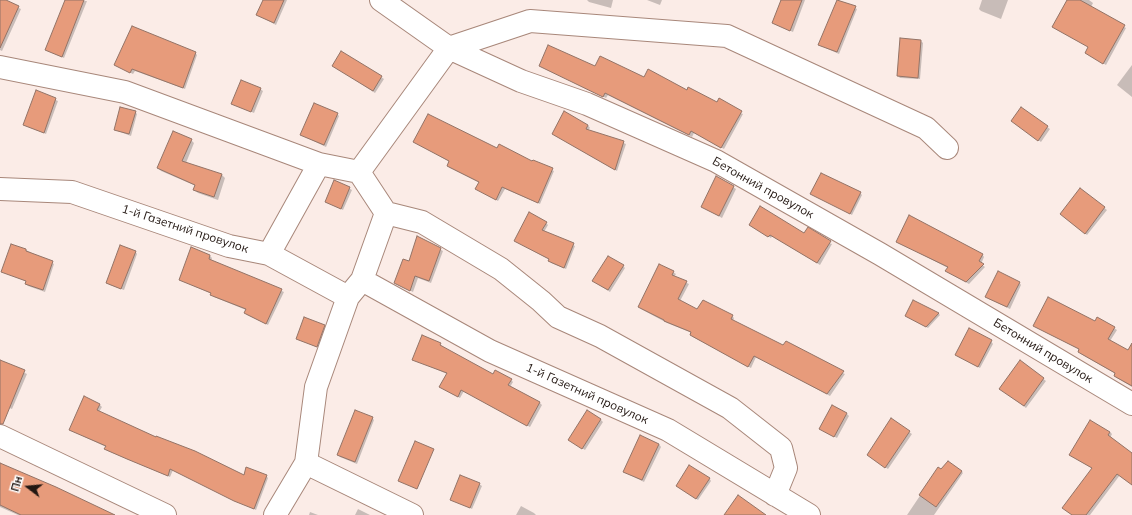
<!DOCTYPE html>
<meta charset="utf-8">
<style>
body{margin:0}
#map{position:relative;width:1132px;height:515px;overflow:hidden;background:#fbece7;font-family:Mulish,sans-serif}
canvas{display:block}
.north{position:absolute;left:8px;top:467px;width:40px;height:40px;-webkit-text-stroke:3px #fff;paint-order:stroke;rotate:286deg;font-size:11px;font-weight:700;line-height:16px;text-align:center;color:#231712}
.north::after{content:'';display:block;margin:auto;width:14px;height:18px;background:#231712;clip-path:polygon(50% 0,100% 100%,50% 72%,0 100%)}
</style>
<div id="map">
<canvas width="1132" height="515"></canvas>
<div class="north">Пн</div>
</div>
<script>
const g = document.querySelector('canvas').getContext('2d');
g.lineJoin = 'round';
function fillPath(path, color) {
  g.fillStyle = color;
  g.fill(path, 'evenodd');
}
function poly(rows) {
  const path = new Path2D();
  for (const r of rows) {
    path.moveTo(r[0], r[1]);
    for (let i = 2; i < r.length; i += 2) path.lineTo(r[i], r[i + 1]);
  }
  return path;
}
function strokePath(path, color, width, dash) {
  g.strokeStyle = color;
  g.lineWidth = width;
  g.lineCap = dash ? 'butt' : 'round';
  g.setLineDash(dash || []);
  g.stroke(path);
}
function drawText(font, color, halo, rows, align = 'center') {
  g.font = font + ' Mulish,sans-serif';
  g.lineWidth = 3;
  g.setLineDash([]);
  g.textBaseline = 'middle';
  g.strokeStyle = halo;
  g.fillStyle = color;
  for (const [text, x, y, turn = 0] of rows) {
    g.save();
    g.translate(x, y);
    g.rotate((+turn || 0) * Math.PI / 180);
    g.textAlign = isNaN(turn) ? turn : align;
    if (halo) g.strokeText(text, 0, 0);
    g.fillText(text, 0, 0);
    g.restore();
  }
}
fillPath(poly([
 [1,0,21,9,2,51,0,50],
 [66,0,87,1,64,58,46,50],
 [264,0,287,0,276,25,257,15],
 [587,0,613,0,611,8,589,2],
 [647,0,662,0,660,5],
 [781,0,805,0,793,32,773,23],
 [838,0,857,9,839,54,819,45],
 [982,0,1008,0,1001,19,981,11,979,9],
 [1068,0,1089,0,1093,3,1091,7,1126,28,1106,65,1086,53,1089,47,1053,27],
 [921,41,923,43,920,79,900,78,898,76],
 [195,53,197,55,185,89,135,71,133,74,115,65],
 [1132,65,1132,97,1117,85],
 [334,66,381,77,384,79,375,93],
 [540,66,595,67,645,78,687,91,743,114,724,149,694,133,692,137,608,95,606,98],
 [260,89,263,91,254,113,232,103],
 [36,92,58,101,46,134,24,125],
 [1022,109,1050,129,1041,142,1015,123],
 [135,112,137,114,131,136,115,130],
 [337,114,339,116,326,147,301,135],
 [588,125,590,128,588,130,626,144,617,171,553,134],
 [191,140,194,143,186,163,222,175,225,178,218,200,198,193,194,190,196,186,161,171,158,168],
 [414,142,497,149,554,171,540,204,505,189,498,201,477,189,480,183,450,168,448,166,450,162],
 [717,177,736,189,722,218,702,207],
 [335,181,352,190,343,210,326,202],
 [1080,189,1107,210,1087,235,1063,216],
 [860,193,862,195,852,215,814,195],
 [546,223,548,225,544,232,575,246,566,269,551,263,550,260,515,241],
 [752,227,805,234,832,244,820,265,772,236,771,238],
 [417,237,443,251,431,283,418,278,413,292,395,283,409,262],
 [897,242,982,254,984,257,981,264,985,267,969,284,949,273,947,271,948,268],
 [26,250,54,264,45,292,28,286,26,284,27,282,2,271],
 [135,251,137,254,124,290,110,285,107,283],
 [210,256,212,258,211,261,284,292,268,325,247,315,245,313,246,310,214,297,212,294,180,280],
 [623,266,625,268,610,292,596,283],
 [673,272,676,274,674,277,689,284,680,301,697,310,732,316,734,318,733,321,784,347,845,374,830,396,756,357,751,368,693,337,692,333,667,323,641,309,639,306],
 [1019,282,1021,285,1010,309,989,299],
 [938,313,940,315,928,328,906,316],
 [1095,323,1114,328,1117,330,1110,341,1132,353,1132,387,1117,378,1115,376,1116,374,1081,354,1080,350,1034,326],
 [324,326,327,328,319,348,297,339],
 [991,341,993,344,980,368,956,355],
 [440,344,442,347,494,376,511,380,513,382,510,387,539,402,542,405,530,427,464,391,460,398,443,389,447,374,413,359],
 [0,361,27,374,12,409,0,404],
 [1020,362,1046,381,1026,408,1006,393],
 [99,404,102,407,99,412,244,476,266,476,268,478,256,510,173,470,170,477,108,451,106,447,70,430],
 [847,414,849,416,837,438,822,430],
 [372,418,374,420,357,464,340,457,338,455],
 [600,419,603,422,585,450,572,442],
 [891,420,912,434,888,469,870,457],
 [1110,432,1112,434,1110,438,1132,454,1132,484,1120,475,1090,515,1073,515,1093,469,1073,457],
 [659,444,661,447,644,482,624,472],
 [0,464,105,515,18,515,0,507],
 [938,469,942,471,961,471,963,473,934,515,907,515],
 [709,478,711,481,698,500,677,486],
 [479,484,482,486,472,509,451,499],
 [521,506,534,513,536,515,516,515],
 [358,509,370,515,355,515],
 [310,512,318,515,309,515]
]), '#0003');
const building = poly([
 [0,0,6,0,19,6,0,48,0,0],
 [65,0,84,0,62,57,45,50,65,0],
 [263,0,284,0,274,23,256,15,263,0],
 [781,0,802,0,790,31,772,23,781,0],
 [837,0,856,6,837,52,818,45,837,0],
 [1067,0,1080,0,1125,25,1103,64,1085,53,1088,47,1052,27,1067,0],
 [132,26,196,52,183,88,132,69,130,73,114,65,132,26],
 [900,38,921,40,918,78,897,76,900,38],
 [548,45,595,66,600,56,644,77,648,69,687,90,688,87,717,102,719,98,742,111,721,148,691,131,689,135,605,93,603,97,539,66,548,45],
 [341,51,382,76,373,91,332,66,341,51],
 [241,80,261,88,251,112,231,104,241,80],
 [36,90,56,98,44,133,23,125,36,90],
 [314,103,338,113,324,145,300,135,314,103],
 [120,107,136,111,129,134,114,130,120,107],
 [1021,107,1048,126,1038,141,1011,121,1021,107],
 [564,111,588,125,586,129,624,141,615,170,552,134,564,111],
 [428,114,497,148,499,144,532,161,533,160,553,168,538,203,502,187,496,200,475,189,479,182,447,166,449,161,413,142,428,114],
 [173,131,192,139,182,161,222,174,214,197,193,190,195,185,157,168,173,131],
 [821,173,861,192,850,214,810,194,821,173],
 [716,176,734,186,719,216,701,207,716,176],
 [334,180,350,187,341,209,325,202,334,180],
 [1080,188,1105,207,1085,234,1060,214,1080,188],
 [760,206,804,233,808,227,831,241,817,263,770,235,768,237,749,225,760,206],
 [529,212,547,222,542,230,574,243,564,268,548,261,549,259,514,241,529,212],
 [909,215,983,254,979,261,984,264,966,282,945,271,948,267,896,242,909,215],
 [417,236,441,248,429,281,415,276,410,291,394,283,403,259,409,261,417,236],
 [11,244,26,249,26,251,53,261,43,290,25,284,26,281,1,272,11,244],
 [120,245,136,251,121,289,106,283,120,245],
 [191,247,210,255,209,259,282,289,266,324,244,313,246,309,210,295,211,293,179,280,191,247],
 [608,256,624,265,608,290,592,281,608,256],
 [659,264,674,271,672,275,687,281,678,299,697,309,703,300,733,315,731,319,783,345,786,341,844,371,827,394,754,356,748,367,690,335,691,332,664,321,664,320,638,307,659,264],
 [998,271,1020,282,1007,307,985,297,998,271],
 [1048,297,1095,321,1097,317,1115,327,1108,339,1128,350,1132,343,1132,386,1114,376,1115,373,1078,352,1079,349,1033,326,1048,297],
 [913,300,939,313,926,327,905,316,913,300],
 [304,317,325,325,317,347,296,339,304,317],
 [969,328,992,340,978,367,955,355,969,328],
 [422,335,441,343,440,345,493,374,495,370,512,379,508,385,540,402,527,426,461,390,458,397,439,387,447,373,412,360,422,335],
 [0,360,25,370,3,424,0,424,0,360],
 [1020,360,1044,378,1024,406,999,389,1020,360],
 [84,396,100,404,97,410,156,437,156,436,195,451,244,475,246,467,267,475,254,509,234,501,170,469,168,476,127,459,104,449,106,446,69,430,84,396],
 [832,405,847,413,834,437,819,429,832,405],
 [355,410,373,417,355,462,337,455,355,410],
 [587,410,601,419,582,449,568,440,587,410],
 [891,418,910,431,885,468,867,455,891,418],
 [1090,420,1110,432,1108,435,1132,453,1132,485,1117,474,1086,515,1072,515,1062,508,1092,468,1069,455,1090,420],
 [640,435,659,444,642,480,623,472,640,435],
 [415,441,434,449,417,489,398,481,415,441],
 [948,461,962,471,936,507,919,495,938,467,941,469,948,461],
 [0,463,56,487,115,515,21,515,0,505,0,463],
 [689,465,710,478,696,499,676,486,689,465],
 [460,475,480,483,470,508,450,500,460,475],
 [738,495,766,515,724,515,738,495]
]);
fillPath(building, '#e79b7b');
strokePath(building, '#937366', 1);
const minor = poly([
 [381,0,449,48,521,81,587,104,716,161,880,254,1132,404],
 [0,67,125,92,319,164,359,172],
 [0,189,72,192,229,246,269,254,319,164],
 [386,213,422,222,501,269,541,301,558,317,600,336,730,408,781,448,786,468,775,495],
 [269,254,348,297],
 [362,280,490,351,668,430,809,515],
 [0,436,165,515],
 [306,463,412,515],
 [275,515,306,463,316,387,348,297,362,280,386,213,359,172,449,48,530,21,727,36,926,128,947,148]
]);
strokePath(minor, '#a8877a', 24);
strokePath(minor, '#fff', 22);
drawText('12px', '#231712', '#fff', [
 ["Бетонний провулок",763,188,29],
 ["1-й Газетний провулок",185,229,18],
 ["Бетонний провулок",1043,351,31],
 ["1-й Газетний провулок",587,394,24]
]);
</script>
